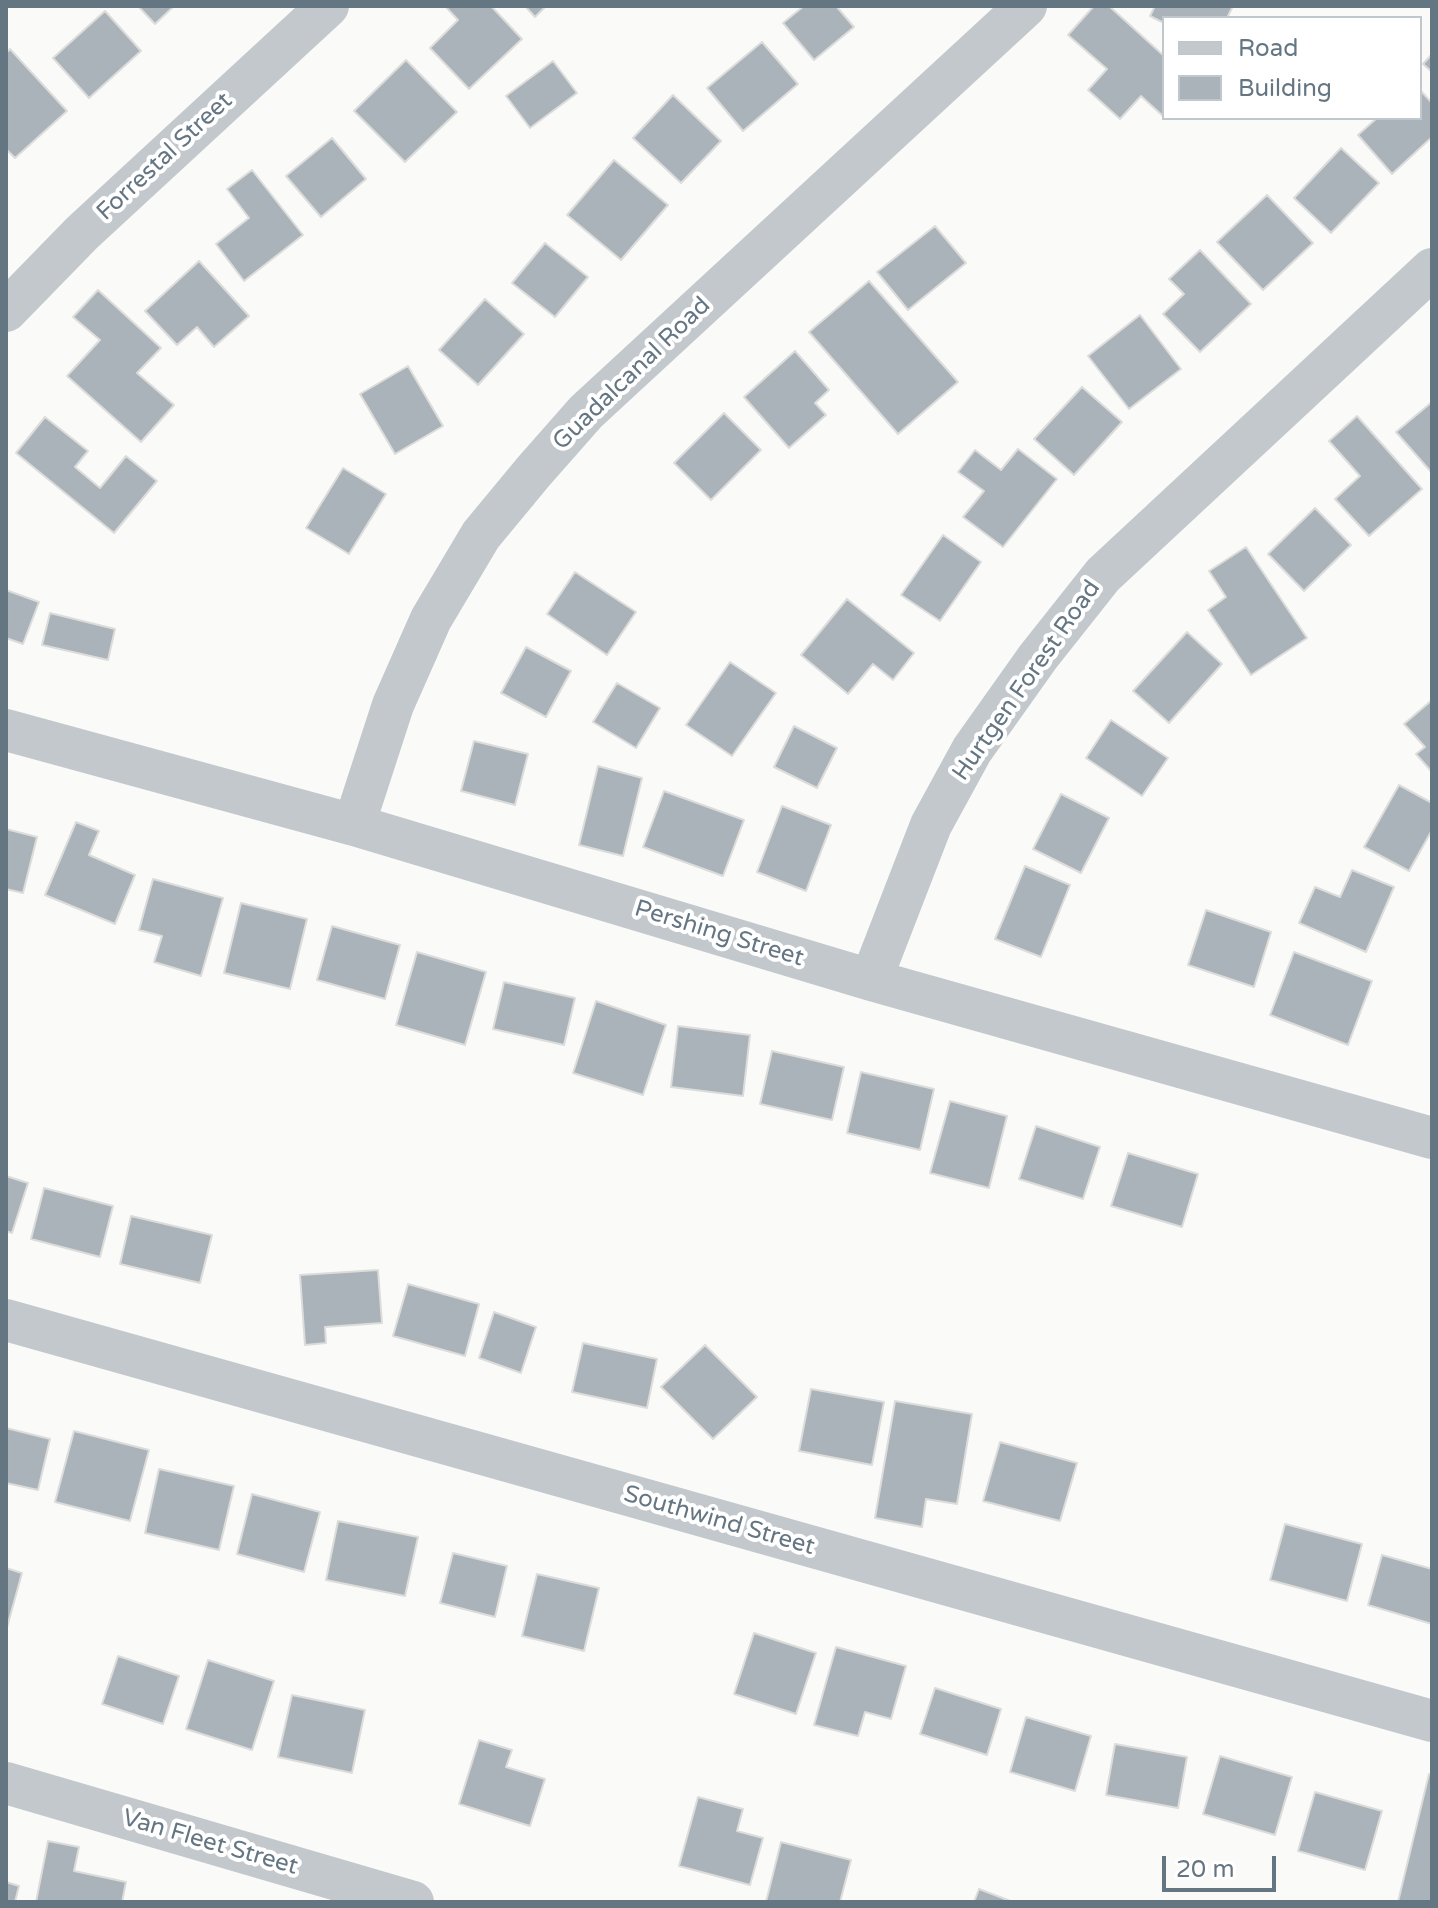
<!DOCTYPE html>
<style>
body{margin:0}
#map{position:relative;width:1438px;height:1908px;overflow:hidden;background:#fafaf8;font-family:"Varela Round",sans-serif}
canvas{display:block}
.frame{position:absolute;inset:0;border:8px solid #657683;pointer-events:none}
.legend{position:absolute;left:1162px;top:16px;width:260px;height:104px;box-sizing:border-box;background:#fff;border:2px solid #c1c8cd;margin:0;padding:10px 14px;list-style:none;font-size:24px;color:#657683}
.legend li{display:flex;align-items:center;gap:16px;height:40px}
.legend b{width:40px;border:2px solid #c1c8cd}
.scale{position:absolute;left:1162px;top:1856px;width:114px;height:36px;box-sizing:border-box;border:4px solid #657683;border-top:0;padding-left:10px;font-size:24px;line-height:28px;white-space:nowrap;color:#657683;-webkit-text-stroke:6px #fff;paint-order:stroke}
</style>
<div id="map">
<canvas width="1438" height="1908"></canvas>
<div class="frame"></div>
<ul class="legend">
<li><b style="height:10px;background:#c3c8cc"></b>Road</li>
<li><b style="height:22px;background:#aab3b9"></b>Building</li>
</ul>
<div class="scale">20 m</div>
</div>
<script>
const g = document.querySelector('canvas').getContext('2d');
g.lineJoin = 'round';
function fillPath(path, color) {
  g.fillStyle = color;
  g.fill(path, 'evenodd');
}
function poly(rows) {
  const path = new Path2D();
  for (const r of rows) {
    path.moveTo(r[0], r[1]);
    for (let i = 2; i < r.length; i += 2) path.lineTo(r[i], r[i + 1]);
  }
  return path;
}
function strokePath(path, color, width, dash) {
  g.strokeStyle = color;
  g.lineWidth = width;
  g.lineCap = dash ? 'butt' : 'round';
  g.setLineDash(dash || []);
  g.stroke(path);
}
function drawText(font, color, halo, rows, align = 'center') {
  g.font = font + ' "Varela Round",sans-serif';
  g.lineWidth = 8;
  g.setLineDash([]);
  g.textBaseline = 'middle';
  g.strokeStyle = halo;
  g.fillStyle = color;
  for (const [text, x, y, turn = 0] of rows) {
    g.save();
    g.translate(x, y);
    g.rotate((+turn || 0) * Math.PI / 180);
    g.textAlign = isNaN(turn) ? turn : align;
    if (halo) g.strokeText(text, 0, 0);
    g.fillText(text, 0, 0);
    g.restore();
  }
}
const building = poly([
 [138,6,174,6,155,24,138,6],
 [445,6,491,6,522,39,469,89,430,48,458,20,445,6],
 [525,6,546,6,535,17,525,6],
 [804,6,836,6,854,27,814,60,783,23,804,6],
 [1094,6,1109,6,1164,56,1164,117,1141,96,1120,119,1088,90,1107,69,1068,35,1094,6],
 [1155,6,1233,6,1227,18,1164,18,1164,23,1150,16,1155,6],
 [105,11,141,51,89,98,53,58,105,11],
 [762,42,798,84,743,131,707,88,762,42],
 [10,49,67,111,15,158,6,149,6,53,10,49],
 [1432,54,1432,72,1423,64,1432,54],
 [406,60,457,112,405,162,354,111,406,60],
 [553,61,577,93,530,128,506,96,553,61],
 [1420,90,1432,103,1432,137,1392,174,1358,135,1377,118,1420,118,1420,90],
 [673,95,721,141,681,183,633,138,673,95],
 [332,138,366,179,321,217,286,176,332,138],
 [1341,148,1379,183,1331,233,1294,198,1341,148],
 [614,160,668,205,621,260,567,215,614,160],
 [252,170,303,235,244,281,216,244,249,218,227,189,252,170],
 [1267,195,1313,243,1263,290,1217,242,1267,195],
 [935,226,966,263,908,310,877,272,935,226],
 [545,243,588,277,555,317,512,283,545,243],
 [1200,250,1251,304,1200,352,1163,314,1184,294,1169,279,1200,250],
 [199,261,249,316,214,347,197,327,177,345,145,311,199,261],
 [869,281,958,382,898,434,809,332,869,281],
 [98,290,161,348,137,373,174,405,141,442,67,376,100,340,73,317,98,290],
 [485,299,524,334,478,385,439,350,485,299],
 [1140,315,1181,369,1129,409,1088,356,1140,315],
 [795,351,829,390,815,403,826,415,789,448,744,397,795,351],
 [408,366,443,426,395,454,360,394,408,366],
 [1082,387,1122,422,1074,475,1034,439,1082,387],
 [1432,402,1432,473,1396,432,1432,402],
 [724,413,761,450,711,500,674,463,724,413],
 [1357,416,1422,489,1369,536,1335,499,1360,476,1329,441,1357,416],
 [45,417,88,451,75,467,100,488,126,456,157,481,114,533,16,453,45,417],
 [1018,449,1057,479,1003,547,963,517,984,491,958,472,975,450,1001,470,1018,449],
 [343,468,386,494,349,554,306,528,343,468],
 [1315,508,1351,545,1304,591,1268,554,1315,508],
 [943,535,981,562,940,621,901,595,943,535],
 [1246,547,1307,638,1251,675,1208,610,1226,597,1209,571,1246,547],
 [575,572,636,612,607,655,547,614,575,572],
 [6,590,39,602,23,644,6,638,6,590],
 [847,599,914,653,893,680,873,664,848,694,801,655,847,599],
 [50,613,115,629,108,660,42,645,50,613],
 [1187,632,1222,664,1169,723,1133,691,1187,632],
 [526,647,571,671,546,717,501,693,526,647],
 [730,662,776,693,732,756,686,725,730,662],
 [617,683,660,708,636,748,593,722,617,683],
 [1432,700,1432,772,1416,754,1425,747,1404,724,1432,700],
 [1111,720,1168,758,1142,796,1086,758,1111,720],
 [794,726,837,748,817,788,774,767,794,726],
 [474,741,528,754,515,805,461,791,474,741],
 [598,766,642,778,623,856,579,845,598,766],
 [1399,785,1432,803,1432,830,1409,871,1364,847,1399,785],
 [664,791,744,820,723,876,643,847,664,791],
 [1061,794,1109,818,1081,873,1033,849,1061,794],
 [782,806,831,825,806,891,757,872,782,806],
 [76,822,99,831,89,855,135,875,115,924,45,895,76,822],
 [6,829,37,837,23,893,6,889,6,829],
 [1025,866,1070,885,1041,957,995,939,1025,866],
 [1352,870,1394,887,1366,952,1299,923,1315,887,1340,897,1352,870],
 [153,879,223,898,201,976,154,962,162,936,139,930,153,879],
 [241,903,307,919,290,989,224,973,241,903],
 [1206,910,1271,932,1254,987,1188,965,1206,910],
 [332,926,400,945,385,999,317,980,332,926],
 [417,952,486,972,465,1045,396,1025,417,952],
 [1294,952,1372,981,1348,1045,1270,1015,1294,952],
 [504,982,575,998,564,1045,493,1029,504,982],
 [596,1001,666,1025,643,1095,573,1073,596,1001],
 [678,1026,750,1035,743,1096,671,1087,678,1026],
 [772,1051,844,1067,832,1120,760,1104,772,1051],
 [861,1072,934,1089,920,1150,847,1133,861,1072],
 [950,1101,1007,1116,989,1188,930,1173,950,1101],
 [1036,1126,1100,1147,1083,1199,1019,1179,1036,1126],
 [1128,1153,1198,1174,1182,1227,1111,1206,1128,1153],
 [6,1176,28,1183,12,1233,6,1231,6,1176],
 [44,1188,113,1206,100,1257,31,1239,44,1188],
 [131,1216,212,1235,200,1283,120,1264,131,1216],
 [378,1270,382,1323,325,1327,326,1343,305,1345,300,1275,378,1270],
 [408,1284,479,1304,465,1356,393,1336,408,1284],
 [494,1312,536,1327,521,1373,479,1358,494,1312],
 [583,1343,657,1359,647,1408,572,1392,583,1343],
 [705,1345,757,1397,713,1439,661,1387,705,1345],
 [811,1389,884,1402,872,1465,799,1451,811,1389],
 [895,1401,972,1414,957,1504,926,1499,922,1527,875,1518,895,1401],
 [6,1428,50,1439,38,1490,6,1483,6,1428],
 [74,1431,149,1450,130,1521,55,1502,74,1431],
 [1000,1442,1077,1463,1060,1521,983,1501,1000,1442],
 [159,1469,234,1486,219,1550,145,1533,159,1469],
 [252,1494,320,1512,304,1572,237,1554,252,1494],
 [338,1521,418,1537,405,1596,326,1580,338,1521],
 [1285,1524,1362,1544,1347,1601,1270,1580,1285,1524],
 [453,1553,507,1566,495,1617,440,1603,453,1553],
 [1382,1555,1432,1569,1432,1624,1368,1605,1382,1555],
 [6,1568,22,1573,6,1631,6,1568],
 [537,1574,599,1588,584,1651,522,1636,537,1574],
 [754,1633,816,1653,796,1714,734,1694,754,1633],
 [836,1647,906,1666,891,1719,865,1712,858,1736,814,1725,836,1647],
 [118,1656,179,1676,163,1724,102,1704,118,1656],
 [208,1660,274,1681,252,1750,186,1729,208,1660],
 [935,1688,1001,1709,987,1755,920,1734,935,1688],
 [292,1695,365,1710,352,1773,278,1757,292,1695],
 [1026,1717,1091,1736,1075,1791,1010,1772,1026,1717],
 [479,1740,512,1750,506,1767,545,1779,530,1826,459,1804,479,1740],
 [1115,1744,1187,1757,1178,1808,1106,1795,1115,1744],
 [1220,1756,1292,1777,1275,1835,1203,1814,1220,1756],
 [1429,1774,1432,1775,1432,1902,1398,1902,1429,1774],
 [1315,1792,1382,1811,1365,1870,1298,1851,1315,1792],
 [698,1797,743,1809,737,1831,763,1838,750,1885,679,1866,698,1797],
 [48,1841,79,1847,74,1871,126,1882,122,1902,36,1902,48,1841],
 [781,1842,851,1860,840,1902,766,1902,781,1842],
 [6,1882,19,1886,15,1902,6,1902,6,1882],
 [979,1889,1013,1902,974,1902,979,1889]
]);
fillPath(building, '#aab3b9');
strokePath(building, '#dcdcda', 2);
strokePath(poly([
 [6,311,82,233,328,6],
 [6,730,354,825,871,980,1432,1138],
 [354,825,393,705,431,619,481,535,534,471,586,412,1026,6],
 [871,980,931,825,972,750,1038,657,1103,575,1432,269],
 [6,1320,1432,1721],
 [6,1783,413,1902]
]), '#c3c8cc', 42);
drawText('24px', '#657683', '#fff', [
 ["Forrestal Street",165,157,-43],
 ["Guadalcanal Road",632,374,-44],
 ["Hurtgen Forest Road",1027,681,-55],
 ["Pershing Street",719,934,17],
 ["Southwind Street",719,1521,16],
 ["Van Fleet Street",210,1843,16]
]);
</script>
